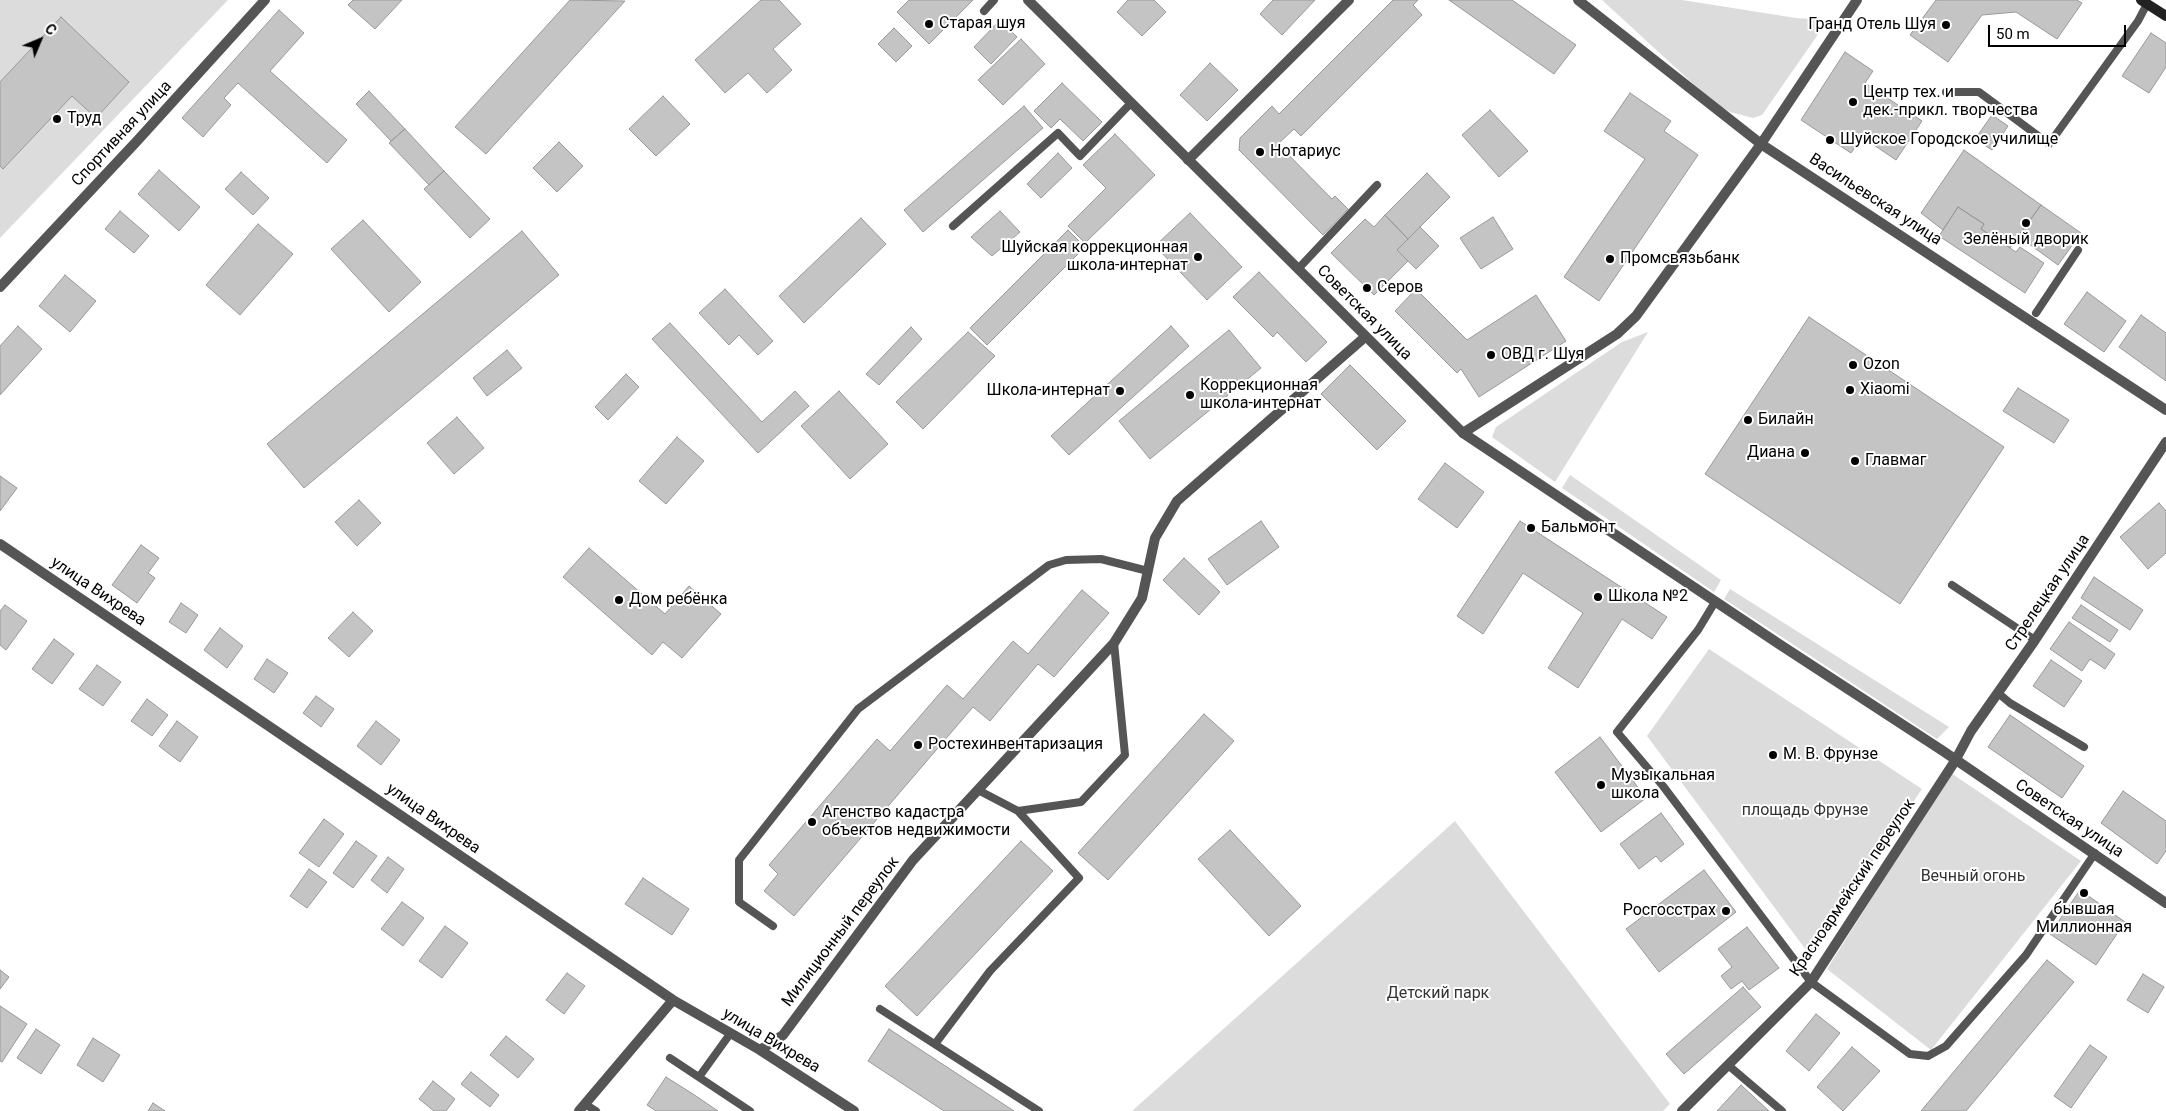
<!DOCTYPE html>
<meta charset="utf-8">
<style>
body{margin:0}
#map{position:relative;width:2166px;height:1111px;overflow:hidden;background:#fff;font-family:Roboto,sans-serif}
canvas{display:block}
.north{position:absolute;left:15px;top:15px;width:50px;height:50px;-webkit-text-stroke:4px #fff;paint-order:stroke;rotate:45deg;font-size:14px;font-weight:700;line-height:20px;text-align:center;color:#000}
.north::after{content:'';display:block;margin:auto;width:18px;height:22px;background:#000;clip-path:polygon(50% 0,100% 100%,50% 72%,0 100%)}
.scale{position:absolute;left:1988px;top:25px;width:138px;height:22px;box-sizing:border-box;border:2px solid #000;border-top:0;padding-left:6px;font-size:15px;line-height:18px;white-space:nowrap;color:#000;-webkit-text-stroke:4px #fff;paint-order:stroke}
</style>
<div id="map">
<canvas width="2166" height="1111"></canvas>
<div class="north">С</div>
<div class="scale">50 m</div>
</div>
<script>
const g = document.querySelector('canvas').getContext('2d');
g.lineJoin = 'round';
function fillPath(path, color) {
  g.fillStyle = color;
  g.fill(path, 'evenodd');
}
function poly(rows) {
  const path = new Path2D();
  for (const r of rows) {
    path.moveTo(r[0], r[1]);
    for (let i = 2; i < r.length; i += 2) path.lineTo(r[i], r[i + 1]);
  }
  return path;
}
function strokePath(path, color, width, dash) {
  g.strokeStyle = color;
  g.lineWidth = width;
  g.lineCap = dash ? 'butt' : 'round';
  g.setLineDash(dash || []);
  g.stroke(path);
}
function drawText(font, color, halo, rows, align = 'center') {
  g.font = font + ' Roboto,sans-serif';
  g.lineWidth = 4;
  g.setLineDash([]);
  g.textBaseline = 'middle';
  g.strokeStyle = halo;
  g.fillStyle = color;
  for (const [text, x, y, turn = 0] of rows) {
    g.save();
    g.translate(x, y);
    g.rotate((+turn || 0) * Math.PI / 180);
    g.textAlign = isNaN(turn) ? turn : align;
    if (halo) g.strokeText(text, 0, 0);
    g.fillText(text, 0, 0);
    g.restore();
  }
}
fillPath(poly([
 [0,0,228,0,0,238],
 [1602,0,1682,0,1796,18,1828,20,1762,115,1753,118,1730,112,1714,103],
 [1648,332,1555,482,1492,437,1496,427,1622,342],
 [1570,475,1721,580,1714,592,1562,488],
 [1730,589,1949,727,1937,739,1724,599],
 [1709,649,1922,789,1809,954,1647,736],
 [1951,773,2081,861,1931,1050,1827,969],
 [1455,821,1670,1104,1663,1111,1132,1111]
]), '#dcdcdc');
const building = poly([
 [353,0,402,0,375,29,348,5,353,0],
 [570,0,625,1,486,154,455,127,570,0],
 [761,0,779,0,801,24,773,49,792,70,767,93,748,73,725,93,695,60,761,0],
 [909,0,973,0,929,44,897,12,909,0],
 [1128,0,1154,0,1166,12,1142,36,1117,12,1128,0],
 [1273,0,1315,0,1282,35,1260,14,1273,0],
 [1393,0,1418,0,1413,5,1422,15,1301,136,1294,129,1278,144,1332,199,1335,196,1348,209,1323,235,1239,150,1240,138,1272,106,1279,114,1393,0],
 [1449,0,1512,0,1576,45,1554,74,1449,0],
 [1936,0,2077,0,2082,3,2057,39,2016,12,1982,15,1948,62,1910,35,1936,0],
 [279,10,304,33,270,71,347,140,327,163,238,83,224,98,231,105,203,137,182,118,279,10],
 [61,17,129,82,96,118,72,96,3,169,0,166,0,82,61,17],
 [1000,20,1017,37,991,64,974,47,1000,20],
 [894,28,912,46,896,62,878,44,894,28],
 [2151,33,2166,43,2166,67,2149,93,2122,76,2151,33],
 [1021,39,1045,64,1003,105,978,80,1021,39],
 [1845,52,1873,71,1865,83,1922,121,1896,160,1862,137,1851,153,1801,120,1845,52],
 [1210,63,1238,90,1207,121,1180,95,1210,63],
 [1062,83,1102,122,1083,141,1060,119,1051,128,1034,111,1062,83],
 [369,91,405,129,391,141,356,104,369,91],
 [1630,93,1671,121,1664,131,1698,155,1599,301,1564,277,1645,159,1604,131,1630,93],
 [663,96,690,124,656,156,629,129,663,96],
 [1024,106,1043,128,923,232,904,210,1024,106],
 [1490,110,1528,151,1499,177,1462,135,1490,110],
 [1992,115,2008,126,1992,150,1975,139,1992,115],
 [405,129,444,171,429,185,389,143,405,129],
 [1115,134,1155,175,1085,243,1068,226,1106,188,1083,165,1115,134],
 [559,142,583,166,557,192,533,168,559,142],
 [1964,150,2041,205,2010,248,1981,229,1984,224,1958,207,1943,230,1921,213,1964,150],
 [1058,153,1072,168,1041,198,1027,184,1058,153],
 [159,170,200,207,179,231,138,194,159,170],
 [444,171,490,219,470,238,424,189,444,171],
 [241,172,269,198,253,215,225,189,241,172],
 [1427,173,1450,197,1408,239,1385,215,1427,173],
 [2041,205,2081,233,2058,265,2018,236,2041,205],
 [1958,207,1984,224,1981,229,2016,252,2020,247,2044,263,2025,293,1939,236,1958,207],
 [120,211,149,236,134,253,105,229,120,211],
 [1000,211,1020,232,992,256,971,237,1000,211],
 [1190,213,1242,267,1207,300,1155,246,1190,213],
 [1385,215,1408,239,1397,250,1408,261,1374,295,1331,253,1365,219,1374,227,1385,215],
 [1493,217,1513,249,1481,269,1460,238,1493,217],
 [861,218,886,244,804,323,779,296,861,218],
 [363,220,421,282,389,312,331,249,363,220],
 [258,224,293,254,240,315,206,285,258,224],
 [1420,227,1439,246,1416,269,1397,250,1420,227],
 [1068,230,1085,247,987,345,970,328,1068,230],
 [522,231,559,275,304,488,267,444,522,231],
 [1259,272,1327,342,1306,362,1277,332,1273,337,1233,297,1259,272],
 [65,275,96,301,70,332,39,306,65,275],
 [725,289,773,341,758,355,739,335,729,345,699,313,725,289],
 [1416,289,1467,340,1536,295,1566,341,1479,397,1461,369,1457,373,1395,311,1416,289],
 [2087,292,2126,321,2104,352,2064,324,2087,292],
 [2141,315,2166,333,2166,381,2119,347,2141,315],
 [1809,317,2004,447,1900,604,1705,474,1809,317],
 [670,323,762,422,795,391,809,406,758,453,652,339,670,323],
 [18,326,42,349,0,395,0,346,18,326],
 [1171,326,1189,346,1069,455,1051,436,1171,326],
 [911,327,922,339,879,385,866,374,911,327],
 [1229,330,1261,368,1150,459,1119,421,1229,330],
 [968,332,995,356,923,429,896,402,968,332],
 [507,350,522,368,487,396,473,378,507,350],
 [1350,365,1406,421,1377,450,1321,394,1350,365],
 [626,374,639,387,608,420,595,407,626,374],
 [2018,388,2069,420,2054,443,2003,411,2018,388],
 [839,391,888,444,850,479,801,426,839,391],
 [457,417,484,448,454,474,427,443,457,417],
 [677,437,704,461,666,504,639,481,677,437],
 [1445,463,1484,492,1457,528,1418,499,1445,463],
 [0,476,17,488,0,511,0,476],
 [359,500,381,523,357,546,335,522,359,500],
 [2159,503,2166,511,2166,553,2148,569,2120,537,2159,503],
 [1261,521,1279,547,1227,585,1208,559,1261,521],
 [1520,521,1667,617,1652,639,1622,619,1578,688,1548,668,1583,613,1523,573,1483,634,1457,616,1520,521],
 [141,545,159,558,148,573,155,578,137,603,112,585,141,545],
 [589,548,665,614,689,586,721,614,682,658,663,642,652,655,563,577,589,548],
 [1184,558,1220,592,1199,615,1163,580,1184,558],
 [2094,577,2143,610,2130,630,2081,598,2094,577],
 [1082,590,1109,613,1054,677,1038,664,990,721,973,707,794,916,764,891,778,874,769,865,877,739,890,751,947,685,963,699,1013,641,1028,654,1082,590],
 [181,603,198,615,186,633,169,622,181,603],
 [5,605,27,621,6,650,0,645,0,611,5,605],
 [2081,605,2118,630,2110,642,2072,618,2081,605],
 [353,612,373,631,349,657,328,638,353,612],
 [2069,622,2115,654,2105,669,2090,659,2082,671,2050,649,2069,622],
 [220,628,243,646,227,668,204,650,220,628],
 [54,639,74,654,52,684,32,669,54,639],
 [267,659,288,673,274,693,254,679,267,659],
 [2051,660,2082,681,2064,707,2033,686,2051,660],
 [97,665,121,682,103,706,79,689,97,665],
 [316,696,334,709,321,727,303,713,316,696],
 [147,699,168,715,152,736,131,721,147,699],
 [1204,714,1234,741,1108,880,1078,853,1204,714],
 [2010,715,2084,766,2062,798,1988,747,2010,715],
 [177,721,198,737,180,762,159,746,177,721],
 [376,721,400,740,381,765,357,746,376,721],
 [1600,737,1646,798,1601,832,1555,772,1600,737],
 [2123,791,2166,821,2166,851,2157,864,2101,823,2123,791],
 [1661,813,1684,844,1661,862,1656,856,1639,869,1620,844,1661,813],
 [324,819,344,834,319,867,299,853,324,819],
 [1230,830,1301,906,1269,936,1198,859,1230,830],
 [356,841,377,856,353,888,333,873,356,841],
 [1021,841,1053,871,917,1016,885,986,1021,841],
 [388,857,404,869,387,893,371,880,388,857],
 [309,869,327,882,307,908,290,896,309,869],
 [1704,870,1736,912,1659,972,1626,929,1704,870],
 [643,878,689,909,672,935,625,904,643,878],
 [2080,890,2125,922,2096,965,2050,934,2080,890],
 [402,902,424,918,403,946,381,929,402,902],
 [445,926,468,943,442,978,419,961,445,926],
 [1747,927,1779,968,1749,990,1742,981,1731,989,1721,976,1732,967,1718,949,1747,927],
 [2047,960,2074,982,1966,1111,1921,1111,2047,960],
 [0,970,9,977,0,989,0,970],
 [567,973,585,986,564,1014,546,1000,567,973],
 [2143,974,2164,987,2148,1013,2127,1000,2143,974],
 [1743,987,1761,1007,1684,1074,1666,1054,1743,987],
 [0,1006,27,1024,2,1062,0,1061,0,1006],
 [1816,1014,1840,1033,1809,1071,1786,1051,1816,1014],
 [36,1029,60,1045,41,1074,17,1058,36,1029],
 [889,1029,1014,1111,944,1111,868,1061,889,1029],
 [506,1036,534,1059,518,1078,490,1055,506,1036],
 [93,1038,120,1055,103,1082,77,1065,93,1038],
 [2090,1045,2107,1057,2071,1108,2054,1096,2090,1045],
 [1852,1047,1880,1071,1843,1111,1817,1087,1852,1047],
 [471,1072,499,1095,490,1107,461,1084,471,1072],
 [666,1077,693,1094,718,1111,656,1111,647,1105,666,1077],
 [433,1081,455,1099,446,1111,434,1111,419,1099,433,1081],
 [1741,1085,1769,1111,1717,1111,1741,1085],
 [153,1103,165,1111,148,1111,153,1103]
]);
fillPath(building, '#c4c4c4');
strokePath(building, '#999', 1);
strokePath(poly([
 [984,11,994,0],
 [1946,92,1979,92,2049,144,2138,21,2147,4],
 [953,226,1058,133,1080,156,1131,103],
 [1298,269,1377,185],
 [2036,313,2078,250],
 [1952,585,2035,640],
 [1715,602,1698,630,1617,732,1663,786,1811,982,1910,1054,1928,1056,1946,1046,2026,955,2095,853],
 [1998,693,2010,703,2084,747],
 [978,790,1018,811,1081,802,1125,755,1114,643],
 [773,926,739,902,739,860,858,709,1049,565,1066,560,1101,559,1148,571],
 [880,1009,1039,1111],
 [935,1044,990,971,1079,878,1018,811],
 [670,1058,750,1111],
 [1728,1065,1782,1111],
 [699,1077,730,1034],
 [585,1104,596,1111]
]), '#555', 8);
strokePath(poly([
 [1188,160,1349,0],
 [1463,433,1617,334,1636,316,1761,144,1857,0],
 [0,544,673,1000,760,1050,854,1111],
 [760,1050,783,1035,913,860,1114,643,1142,598,1155,538,1177,501,1365,337],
 [579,1111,673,1000],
 [1682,1111,1811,982,1955,761]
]), '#555', 10);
strokePath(poly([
 [1028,0,1463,433,1779,644,1943,751,2166,903],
 [1578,0,1761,144,2166,410],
 [0,287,137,141,265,0],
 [1955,761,1971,731,2035,640,2166,442]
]), '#555', 10);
strokePath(poly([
 [2141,0,2166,16]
]), '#222', 10);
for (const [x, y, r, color] of [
 [929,24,5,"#000"],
 [1946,25,5,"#000"],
 [1853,102,5,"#000"],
 [57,119,5,"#000"],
 [1830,140,5,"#000"],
 [1260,152,5,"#000"],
 [2026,223,5,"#000"],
 [1198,257,5,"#000"],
 [1610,259,5,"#000"],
 [1367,288,5,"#000"],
 [1491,355,5,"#000"],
 [1853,365,5,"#000"],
 [1850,390,5,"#000"],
 [1120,391,5,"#000"],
 [1190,395,5,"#000"],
 [1748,420,5,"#000"],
 [1805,453,5,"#000"],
 [1855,461,5,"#000"],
 [1531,528,5,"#000"],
 [1598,597,5,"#000"],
 [619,600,5,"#000"],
 [918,745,5,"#000"],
 [1773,755,5,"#000"],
 [1601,785,5,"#000"],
 [812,822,5,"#000"],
 [2084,893,5,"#000"],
 [1726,911,5,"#000"]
]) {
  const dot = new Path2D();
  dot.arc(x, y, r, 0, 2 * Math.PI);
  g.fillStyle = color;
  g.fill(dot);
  strokePath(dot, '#fff', 2);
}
drawText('16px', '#000', '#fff', [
 ["Старая шуя",939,24],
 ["Гранд Отель Шуя",1936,25,"right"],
 ["Центр тех. и",1863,93],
 ["дек.-прикл. творчества",1863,111],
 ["Труд",67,119],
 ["Шуйское Городское училище",1840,140],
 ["Нотариус",1270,152],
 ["Зелёный дворик",2026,240,"center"],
 ["Шуйская коррекционная",1188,248,"right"],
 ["школа-интернат",1188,266,"right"],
 ["Промсвязьбанк",1620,259],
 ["Серов",1377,288],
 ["ОВД г. Шуя",1501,355],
 ["Ozon",1863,365],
 ["Коррекционная",1200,386],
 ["школа-интернат",1200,404],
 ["Xiaomi",1860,390],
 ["Школа-интернат",1110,391,"right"],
 ["Билайн",1758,420],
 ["Диана",1795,453,"right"],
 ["Главмаг",1865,461],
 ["Бальмонт",1541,528],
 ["Школа №2",1608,597],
 ["Дом ребёнка",629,600],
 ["Ростехинвентаризация",928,745],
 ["М. В. Фрунзе",1783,755],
 ["Музыкальная",1611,776],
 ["школа",1611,794],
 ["Агенство кадастра",822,813],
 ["объектов недвижимости",822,831],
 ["бывшая",2084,910,"center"],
 ["Миллионная",2084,928,"center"],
 ["Росгосстрах",1716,911,"right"]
], 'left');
drawText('16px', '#000', '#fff', [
 ["Спортивная улица",122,134,-47],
 ["Васильевская улица",1875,200,33],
 ["Советская улица",1364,313,45],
 ["улица Вихрева",98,592,34],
 ["Стрелецкая улица",2048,593,-56],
 ["улица Вихрева",433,819,35],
 ["Советская улица",2069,819,34],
 ["Красноармейский переулок",1853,888,-56],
 ["Милиционный переулок",841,932,-53],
 ["улица Вихрева",771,1041,31]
]);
drawText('16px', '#333', '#fff', [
 ["площадь Фрунзе",1805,811],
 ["Вечный огонь",1973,877],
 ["Детский парк",1438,994]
]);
</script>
